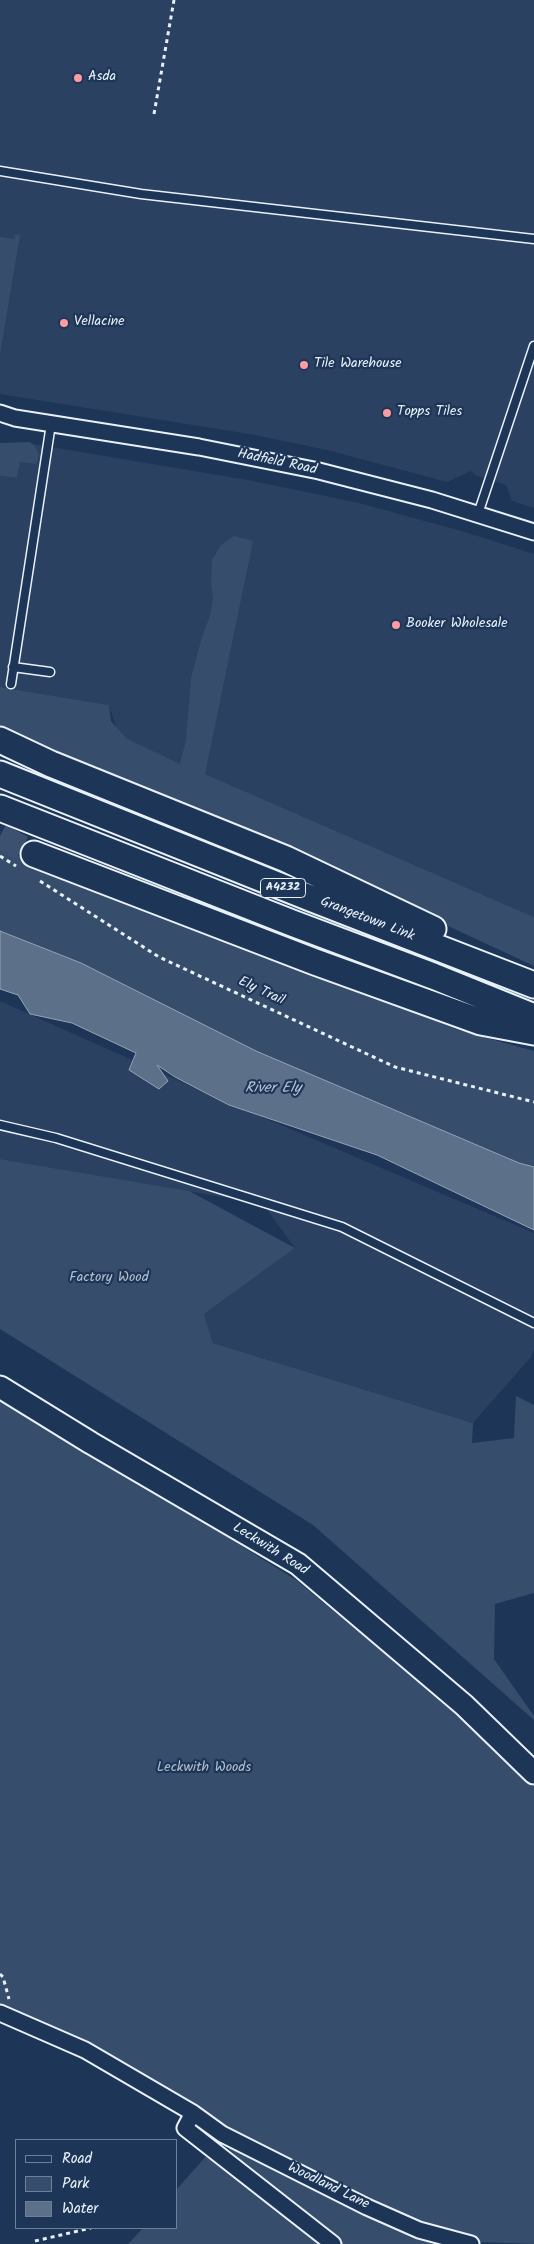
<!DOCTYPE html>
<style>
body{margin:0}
#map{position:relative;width:534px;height:2244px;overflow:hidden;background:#1d3557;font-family:Kalam,sans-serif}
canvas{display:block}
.legend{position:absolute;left:15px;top:2139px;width:162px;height:90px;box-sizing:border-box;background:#1d3557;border:1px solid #6e8097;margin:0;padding:6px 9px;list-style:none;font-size:15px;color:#e8f1f8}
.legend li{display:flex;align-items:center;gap:10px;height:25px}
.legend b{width:25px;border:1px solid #6e8097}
</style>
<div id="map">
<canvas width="534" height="2244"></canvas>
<ul class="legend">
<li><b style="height:6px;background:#1d3557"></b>Road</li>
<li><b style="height:14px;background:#374d6c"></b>Park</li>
<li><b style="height:14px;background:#5d7089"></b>Water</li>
</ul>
</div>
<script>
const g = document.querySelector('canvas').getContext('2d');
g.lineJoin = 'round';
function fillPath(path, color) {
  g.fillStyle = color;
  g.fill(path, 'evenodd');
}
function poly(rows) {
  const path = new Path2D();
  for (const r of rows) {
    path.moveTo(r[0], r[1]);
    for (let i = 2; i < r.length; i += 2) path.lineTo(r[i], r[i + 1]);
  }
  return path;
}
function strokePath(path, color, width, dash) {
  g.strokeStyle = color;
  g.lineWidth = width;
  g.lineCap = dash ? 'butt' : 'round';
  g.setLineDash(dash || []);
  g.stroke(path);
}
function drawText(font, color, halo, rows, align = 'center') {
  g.font = font + ' Kalam,sans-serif';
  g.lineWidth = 4.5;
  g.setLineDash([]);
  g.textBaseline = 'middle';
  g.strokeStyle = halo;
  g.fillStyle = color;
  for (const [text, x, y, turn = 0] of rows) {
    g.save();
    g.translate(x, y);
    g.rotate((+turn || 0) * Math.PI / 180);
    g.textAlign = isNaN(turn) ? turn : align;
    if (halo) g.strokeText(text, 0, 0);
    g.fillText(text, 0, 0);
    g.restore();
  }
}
fillPath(poly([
 [0,0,534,0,534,508,512,501,506,485,475,475,471,471,447,482,331,451,255,435,0,394],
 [33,444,248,480,359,503,465,532,534,554,534,917,205,774,121,742,109,705,0,687,0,476,17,478,20,461],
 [0,1001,213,1096,534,1233,534,1349,531,1357,473,1423,213,1343,204,1314,295,1248,263,1204,0,1159]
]), '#2a4162');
fillPath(poly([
 [15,234,20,235,0,354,0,237,14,239],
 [30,442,34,445,39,455,36,464,20,462,17,478,0,476,0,443],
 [234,536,253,541,205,774,534,917,534,966,405,906,0,729,0,687,109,705,111,721,127,739,180,764,186,740,191,678,202,637,210,616,213,598,211,583,212,560,221,545],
 [0,847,60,875,458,1030,534,1051,534,1167,519,1163,256,1051,81,963,0,931],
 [0,1159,189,1191,295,1248,204,1314,213,1343,473,1423,472,1443,514,1438,516,1396,534,1405,534,1593,495,1604,494,1659,534,1716,534,1720,313,1525,0,1329],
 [0,1395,296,1580,382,1651,457,1708,534,1787,534,2244,480,2242,422,2223,370,2201,226,2126,175,2093,88,2047,0,2004],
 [216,2145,323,2244,128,2244,143,2228,176,2228,176,2190],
 [225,2145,245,2152,449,2244,342,2244,240,2160]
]), '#374d6c');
const water = poly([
 [0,931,81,963,256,1051,519,1163,534,1167,534,1230,377,1155,229,1105,175,1077,157,1065,168,1081,159,1089,129,1070,136,1053,72,1023,30,1014,18,995,0,989,0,931]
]);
fillPath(water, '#5d7089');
strokePath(water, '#95a4b5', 1);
strokePath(poly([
 [0,836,34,854]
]), '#3b516f', 25, [25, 12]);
const service = poly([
 [0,171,141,194,534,239],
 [478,514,534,346],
 [13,667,50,672],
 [11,684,51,424],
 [0,1125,56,1138,342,1227,534,1323]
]);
const minor = poly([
 [0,413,15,418,199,447,319,471,432,500,534,532],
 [0,2013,85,2050,193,2113,185,2128,333,2244],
 [193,2113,222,2134,367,2207,419,2230,471,2244]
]);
const secondary = poly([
 [0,1387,91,1443,298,1564,464,1705,534,1773]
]);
const primary = poly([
 [0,740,51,764,286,859,433,929],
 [0,774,310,898,534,985],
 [0,808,292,923,433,976,534,1017],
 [34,854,315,962,481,1022,534,1032]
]);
strokePath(service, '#e8f1f8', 11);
strokePath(minor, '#e8f1f8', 19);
strokePath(secondary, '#e8f1f8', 25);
strokePath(primary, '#e8f1f8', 29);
strokePath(poly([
 [154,114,174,0],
 [0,856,16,866],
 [40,881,159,957,395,1067,534,1102],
 [0,1974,3,1977,9,1999],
 [35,2241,91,2228]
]), '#e8f1f8', 3, [4, 4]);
strokePath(service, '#1d3557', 8);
strokePath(minor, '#1d3557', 15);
strokePath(secondary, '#1d3557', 21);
strokePath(primary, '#1d3557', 25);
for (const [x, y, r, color] of [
 [78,78,5,"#ff9aa2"],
 [64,323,5,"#ff9aa2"],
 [304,365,5,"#ff9aa2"],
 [387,413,5,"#ff9aa2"],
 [396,625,5,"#ff9aa2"]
]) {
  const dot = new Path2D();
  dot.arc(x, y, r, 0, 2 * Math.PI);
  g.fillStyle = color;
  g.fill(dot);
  strokePath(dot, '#1d3557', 2);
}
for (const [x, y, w] of [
 [283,888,45]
]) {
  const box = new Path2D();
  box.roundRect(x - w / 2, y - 9.5, w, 19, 4);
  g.fillStyle = '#1d3557';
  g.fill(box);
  strokePath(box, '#e8f1f8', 1);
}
drawText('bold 12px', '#e8f1f8', null, [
 ["A4232",283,888]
]);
drawText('14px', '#e8f1f8', '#1d3557', [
 ["Asda",88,78],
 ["Vellacine",74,323],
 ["Tile Warehouse",314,365],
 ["Topps Tiles",397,413],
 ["Booker Wholesale",406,625]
], 'left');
drawText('14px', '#e8f1f8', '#1d3557', [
 ["Hadfield Road",277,463,12],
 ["Grangetown Link",367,920,21],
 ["Ely Trail",261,992,25],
 ["Leckwith Road",270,1550,32],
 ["Woodland Lane",328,2187,26]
]);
drawText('14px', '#b3c0ce', '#1d3557', [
 ["Factory Wood",109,1279],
 ["Leckwith Woods",204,1769]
]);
drawText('italic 15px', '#b7c4d1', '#1d3557', [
 ["River Ely",273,1089]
]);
</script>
